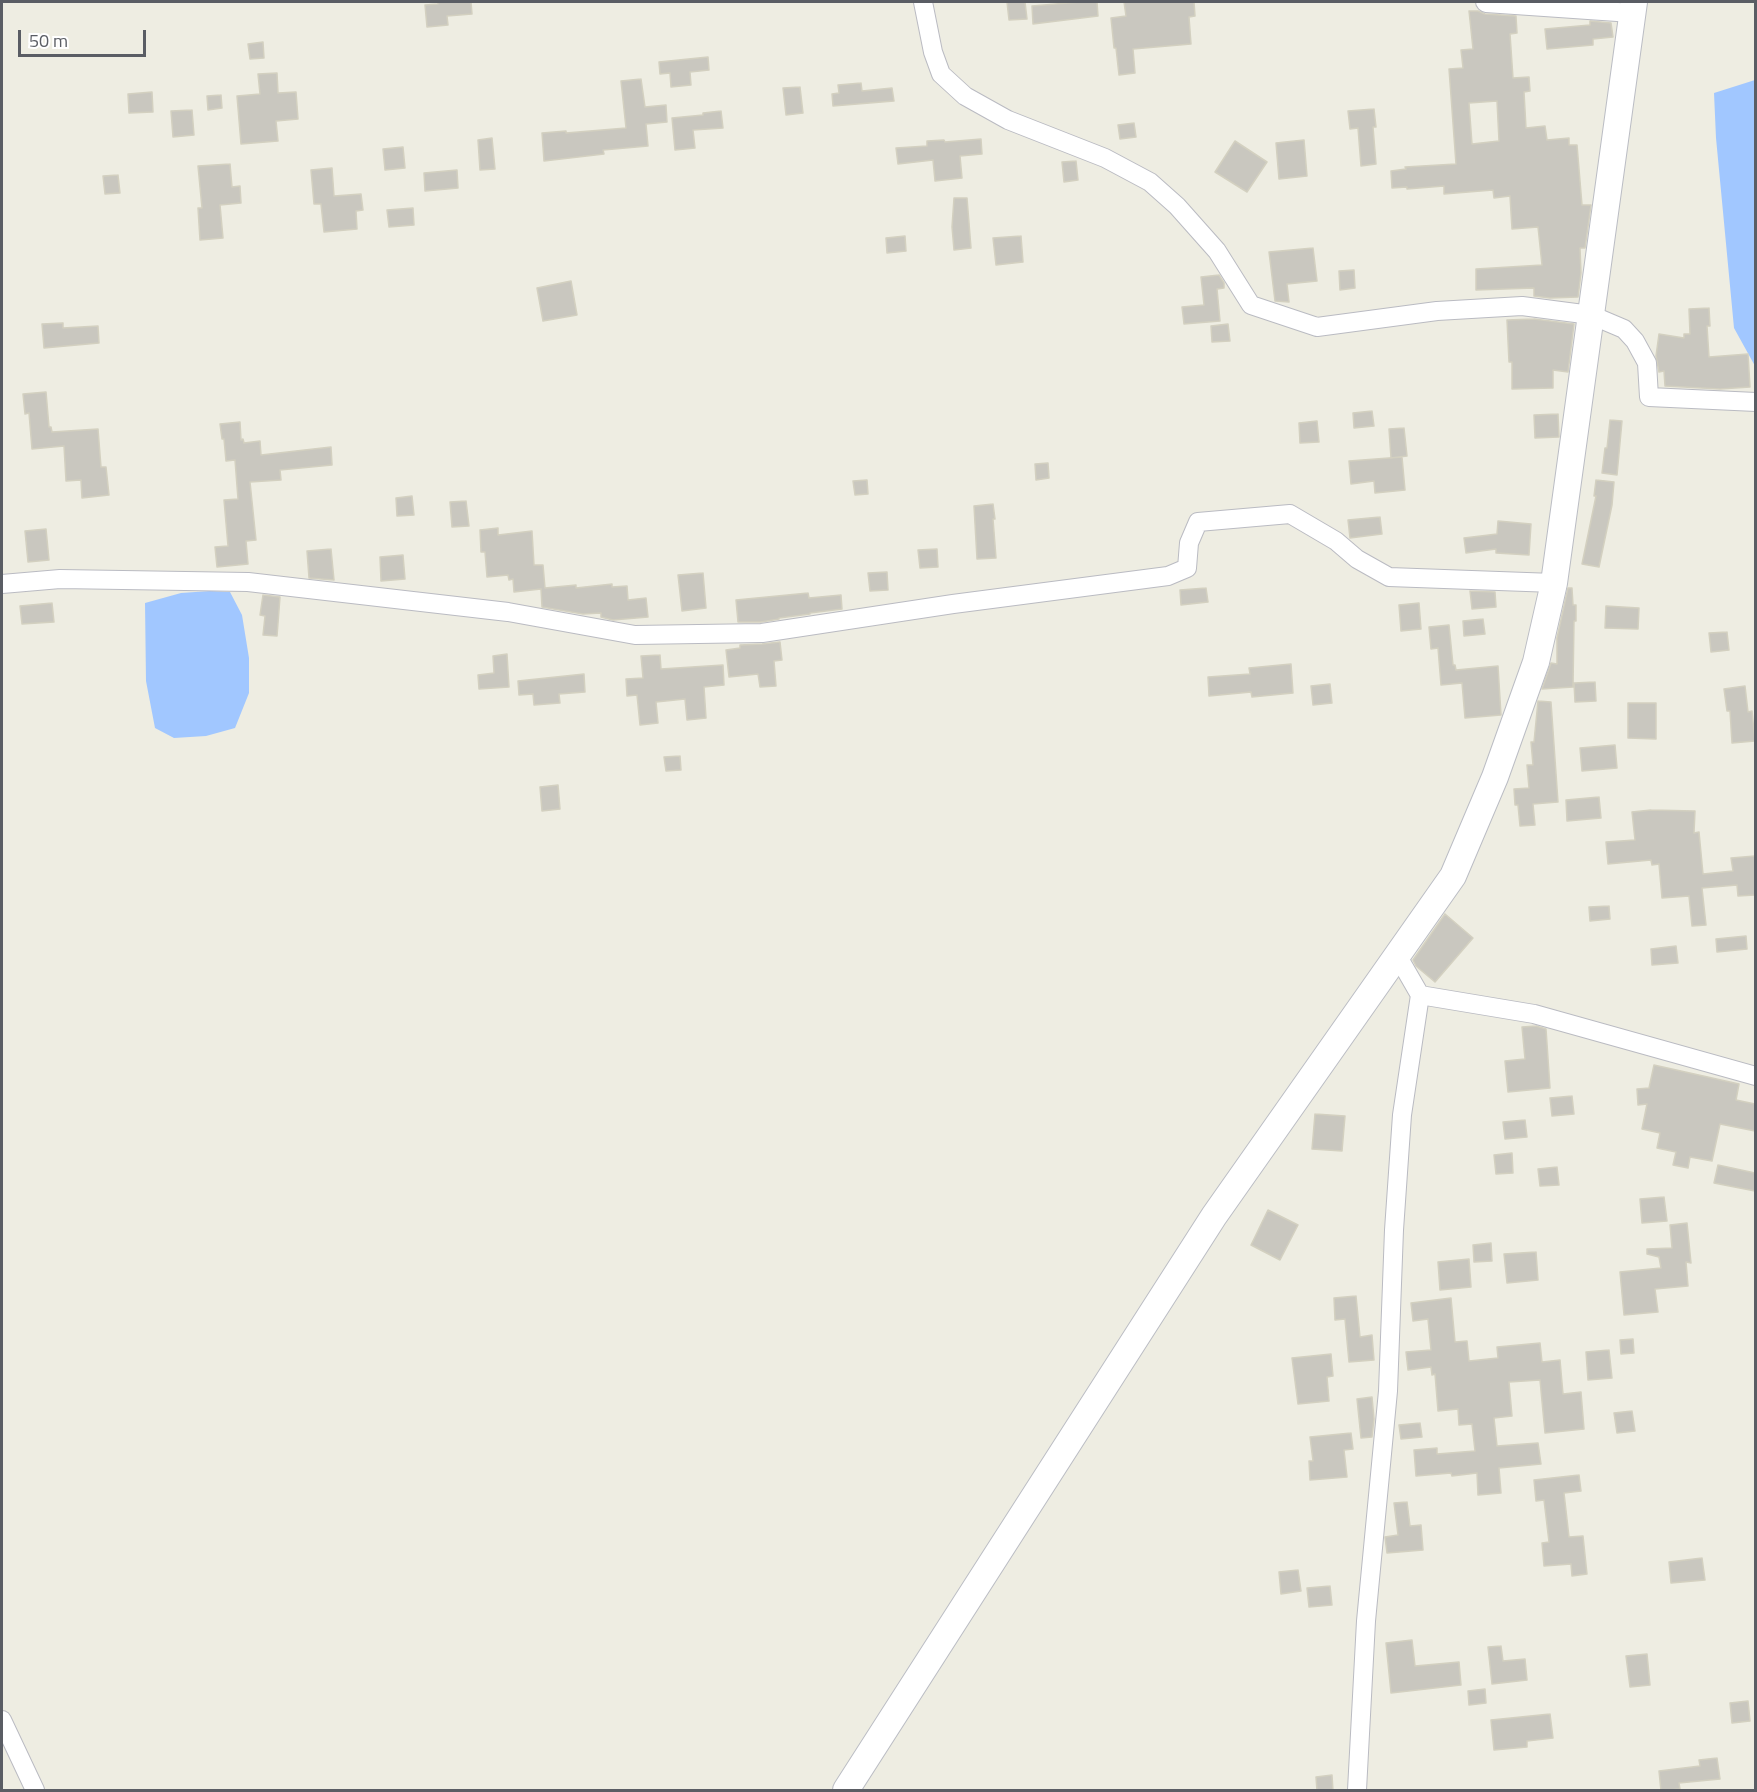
<!DOCTYPE html>
<style>
body{margin:0}
#map{position:relative;width:1757px;height:1792px;overflow:hidden;background:#eeede2;font-family:"Titillium Web",sans-serif}
canvas{display:block}
.frame{position:absolute;inset:0;border:3px solid #5a5d64;pointer-events:none}
.scale{position:absolute;left:18px;top:30px;width:128px;height:27px;box-sizing:border-box;border:3px solid #5a5d64;border-top:0;padding-left:8px;font-size:18px;line-height:21px;white-space:nowrap;color:#5a5d64;-webkit-text-stroke:4px #fff;paint-order:stroke}
</style>
<div id="map">
<canvas width="1757" height="1792"></canvas>
<div class="frame"></div>
<div class="scale">50 m</div>
</div>
<script>
const g = document.querySelector('canvas').getContext('2d');
g.lineJoin = 'round';
function fillPath(path, color) {
  g.fillStyle = color;
  g.fill(path, 'evenodd');
}
function poly(rows) {
  const path = new Path2D();
  for (const r of rows) {
    path.moveTo(r[0], r[1]);
    for (let i = 2; i < r.length; i += 2) path.lineTo(r[i], r[i + 1]);
  }
  return path;
}
function strokePath(path, color, width, dash) {
  g.strokeStyle = color;
  g.lineWidth = width;
  g.lineCap = dash ? 'butt' : 'round';
  g.setLineDash(dash || []);
  g.stroke(path);
}
fillPath(poly([
 [1755,80,1756,80,1755,366,1734,328,1716,138,1714,93],
 [210,591,230,592,242,615,249,658,249,693,235,728,206,736,174,738,155,728,146,681,145,603,181,593]
]), '#a1c7ff');
const building = poly([
 [438,2,471,2,472,14,447,16,448,25,427,27,425,5,438,4,438,2],
 [1007,2,1025,2,1027,19,1009,20,1007,2],
 [1079,2,1097,2,1098,16,1033,24,1032,6,1079,2],
 [1124,2,1194,2,1195,16,1189,17,1191,44,1133,49,1135,73,1119,75,1116,48,1114,48,1111,18,1126,16,1124,2],
 [1469,11,1478,11,1485,14,1516,16,1517,33,1510,34,1513,78,1529,77,1530,91,1524,92,1526,128,1545,126,1547,140,1569,138,1569,145,1577,145,1582,205,1591,205,1585,248,1580,248,1581,273,1578,297,1550,298,1534,296,1534,288,1476,290,1476,269,1542,265,1538,227,1512,229,1510,196,1494,198,1493,190,1444,194,1444,186,1407,189,1407,187,1392,188,1391,171,1406,169,1405,167,1456,164,1449,69,1463,68,1461,50,1473,49,1469,11],
 [1497,101,1499,141,1472,144,1469,103,1497,101],
 [1590,21,1611,23,1613,37,1593,39,1593,45,1547,49,1545,29,1590,25,1590,21],
 [263,42,264,58,250,59,248,44,263,42],
 [708,57,709,70,690,72,691,85,671,87,670,73,660,74,659,62,708,57],
 [277,73,278,93,296,92,298,119,276,121,278,141,241,144,237,96,260,94,258,74,277,73],
 [641,79,645,107,666,105,667,122,646,124,648,146,603,150,604,154,544,161,542,133,566,131,566,133,626,128,621,81,641,79],
 [861,83,862,91,892,88,894,101,833,106,832,94,839,93,838,85,861,83],
 [800,87,803,113,786,115,783,88,800,87],
 [152,92,153,112,129,113,128,94,152,92],
 [221,95,222,108,208,110,207,96,221,95],
 [1374,109,1376,127,1373,127,1376,164,1361,166,1358,128,1350,129,1348,111,1374,109],
 [192,110,194,135,173,137,171,111,192,110],
 [721,111,723,128,693,130,695,148,675,150,672,118,703,115,703,113,721,111],
 [1134,123,1136,137,1120,139,1118,125,1134,123],
 [492,138,495,169,480,170,478,140,492,138],
 [981,139,982,154,960,156,962,178,935,181,933,160,898,164,896,148,927,146,927,141,944,140,945,142,981,139],
 [1304,140,1307,176,1279,179,1276,143,1304,140],
 [1235,141,1267,162,1247,192,1215,172,1235,141],
 [403,147,405,168,385,170,383,149,403,147],
 [1076,161,1078,180,1064,182,1062,162,1076,161],
 [230,164,232,187,240,186,241,203,220,205,223,238,200,240,198,208,202,208,198,166,230,164],
 [332,168,334,196,361,194,363,210,356,211,357,229,324,232,321,204,314,204,311,170,332,168],
 [457,170,458,188,425,191,424,173,457,170],
 [118,175,120,193,105,194,103,176,118,175],
 [954,198,967,198,971,248,954,250,952,227,954,198],
 [413,208,414,225,389,227,387,210,413,208],
 [905,236,906,251,887,253,886,238,905,236],
 [1021,236,1023,262,996,265,993,238,1021,236],
 [1313,248,1317,281,1287,284,1289,302,1275,301,1269,252,1313,248],
 [1354,270,1355,288,1340,290,1339,271,1354,270],
 [1219,275,1224,283,1224,288,1217,289,1220,321,1184,324,1182,307,1204,305,1201,277,1219,275],
 [571,281,577,315,543,321,537,288,571,281],
 [1709,308,1710,326,1707,326,1709,357,1748,354,1750,387,1720,389,1665,386,1664,371,1659,372,1656,356,1659,334,1684,338,1684,334,1690,334,1689,309,1709,308],
 [1534,319,1574,324,1568,372,1553,370,1553,388,1512,389,1512,362,1509,362,1507,320,1534,319],
 [63,323,63,328,98,326,99,343,44,348,42,324,63,323],
 [1228,324,1230,341,1212,342,1211,326,1228,324],
 [46,392,49,427,51,427,52,432,98,429,101,467,106,467,109,495,82,498,81,480,66,481,64,446,32,449,29,413,25,414,23,394,46,392],
 [1372,411,1374,426,1354,428,1353,413,1372,411],
 [1558,414,1559,437,1535,438,1534,415,1558,414],
 [1610,420,1622,421,1617,475,1602,473,1605,448,1607,448,1610,420],
 [1317,421,1319,442,1300,443,1299,423,1317,421],
 [240,422,241,440,243,439,244,443,260,441,261,455,331,447,332,464,332,465,280,470,281,480,250,482,256,540,246,541,248,564,217,567,215,547,228,546,224,500,238,499,235,460,226,461,224,439,222,439,220,424,240,422],
 [1404,428,1407,456,1391,458,1389,429,1404,428],
 [1402,457,1405,490,1375,493,1374,481,1351,484,1349,461,1402,457],
 [1048,463,1049,478,1036,480,1035,464,1048,463],
 [867,480,868,494,855,495,853,481,867,480],
 [1596,480,1614,482,1612,505,1599,567,1582,564,1596,496,1594,496,1596,480],
 [412,496,414,515,397,516,396,498,412,496],
 [466,501,469,526,452,527,450,502,466,501],
 [993,504,995,519,993,519,996,558,977,559,974,506,993,504],
 [1380,517,1382,534,1350,538,1348,520,1380,517],
 [1498,521,1531,524,1529,555,1496,553,1496,549,1466,553,1464,538,1497,534,1498,521],
 [498,528,498,535,532,531,534,565,543,565,545,588,576,585,576,588,612,584,612,587,627,586,628,600,646,598,648,617,613,620,601,617,601,613,583,614,542,607,541,589,514,592,513,579,509,580,508,575,487,577,485,552,481,552,480,530,498,528],
 [46,529,49,560,28,562,25,531,46,529],
 [331,549,334,580,309,578,307,551,331,549],
 [937,549,938,567,920,568,918,550,937,549],
 [403,555,405,579,381,581,380,557,403,555],
 [887,572,888,590,870,591,868,573,887,572],
 [703,573,706,608,682,611,678,575,703,573],
 [1206,588,1208,602,1181,605,1180,590,1206,588],
 [1568,588,1572,588,1573,605,1576,605,1576,621,1574,621,1573,687,1542,689,1551,663,1557,664,1557,638,1568,588],
 [1470,591,1495,592,1496,607,1472,609,1470,591],
 [808,593,809,598,841,595,842,609,810,613,810,614,779,618,779,619,761,622,738,622,736,600,808,593],
 [263,595,280,597,277,636,263,635,265,616,260,615,263,595],
 [52,603,54,622,22,624,20,606,52,603],
 [1419,603,1421,629,1401,631,1399,605,1419,603],
 [1606,606,1639,608,1638,629,1605,628,1606,606],
 [1483,619,1485,634,1464,636,1463,621,1483,619],
 [1449,625,1453,665,1455,665,1456,670,1498,666,1501,715,1465,718,1462,683,1441,685,1438,648,1431,649,1429,627,1449,625],
 [1727,632,1729,650,1711,652,1709,633,1727,632],
 [780,642,782,660,774,661,776,686,760,687,758,674,729,677,726,650,740,648,740,645,762,644,780,642],
 [507,654,509,687,479,689,478,675,494,673,493,656,507,654],
 [660,655,661,669,723,665,724,685,704,687,706,718,687,720,685,699,656,702,658,723,640,725,637,695,627,696,626,679,643,678,641,656,660,655],
 [1291,664,1293,693,1252,697,1251,692,1209,696,1208,677,1250,674,1249,668,1291,664],
 [584,674,585,692,559,694,560,703,534,705,533,694,519,695,518,681,584,674],
 [1595,682,1596,701,1575,702,1574,683,1595,682],
 [1330,684,1332,703,1313,705,1311,686,1330,684],
 [1745,686,1748,712,1752,711,1755,741,1732,743,1730,711,1727,711,1724,689,1745,686],
 [1538,701,1551,702,1558,802,1533,804,1535,825,1520,826,1518,805,1515,805,1514,789,1529,788,1527,765,1533,765,1531,742,1534,742,1538,701],
 [1628,703,1656,703,1656,739,1628,738,1628,703],
 [1615,745,1617,768,1582,771,1580,748,1615,745],
 [680,756,681,770,666,771,664,757,680,756],
 [558,785,560,809,542,811,540,787,558,785],
 [1599,797,1601,818,1567,821,1566,800,1599,797],
 [1651,810,1695,811,1694,833,1699,832,1703,874,1733,871,1731,858,1755,856,1755,895,1738,896,1737,885,1702,888,1706,925,1692,926,1689,896,1662,898,1659,864,1652,865,1651,860,1608,864,1606,842,1635,840,1632,812,1651,810],
 [1609,906,1610,919,1590,921,1589,907,1609,906],
 [1445,914,1473,938,1435,982,1416,966,1413,960,1445,914],
 [1746,936,1747,949,1717,952,1716,939,1746,936],
 [1676,946,1678,963,1652,965,1651,949,1676,946],
 [1536,1026,1546,1029,1550,1088,1508,1092,1505,1061,1525,1059,1522,1027,1536,1026],
 [1654,1065,1739,1084,1736,1100,1755,1104,1755,1131,1720,1124,1712,1161,1690,1157,1688,1168,1673,1165,1676,1152,1657,1148,1660,1133,1642,1129,1647,1104,1638,1105,1637,1089,1649,1088,1654,1065],
 [1572,1096,1574,1114,1552,1116,1550,1098,1572,1096],
 [1315,1114,1345,1116,1342,1151,1312,1149,1315,1114],
 [1525,1120,1527,1137,1505,1139,1503,1122,1525,1120],
 [1512,1153,1513,1173,1496,1174,1494,1155,1512,1153],
 [1718,1165,1755,1173,1755,1191,1714,1183,1718,1165],
 [1557,1167,1559,1185,1540,1186,1538,1169,1557,1167],
 [1664,1197,1667,1221,1642,1223,1640,1199,1664,1197],
 [1268,1210,1298,1225,1280,1260,1251,1245,1268,1210],
 [1687,1223,1691,1263,1686,1262,1688,1286,1655,1289,1658,1312,1624,1315,1620,1272,1661,1268,1659,1257,1647,1254,1647,1249,1672,1248,1670,1225,1687,1223],
 [1491,1243,1492,1261,1474,1262,1473,1245,1491,1243],
 [1536,1252,1538,1280,1507,1283,1504,1254,1536,1252],
 [1469,1259,1471,1287,1440,1290,1438,1262,1469,1259],
 [1356,1296,1360,1337,1372,1335,1374,1360,1349,1362,1345,1319,1335,1320,1334,1298,1356,1296],
 [1451,1298,1455,1342,1467,1341,1469,1361,1498,1358,1497,1347,1540,1343,1542,1362,1560,1360,1563,1394,1581,1392,1584,1429,1545,1433,1540,1380,1509,1382,1512,1416,1494,1418,1497,1446,1538,1443,1541,1464,1499,1468,1501,1493,1478,1495,1477,1473,1452,1476,1451,1473,1416,1476,1414,1450,1437,1448,1437,1454,1475,1451,1472,1424,1459,1425,1458,1409,1438,1411,1435,1374,1432,1375,1431,1367,1408,1370,1406,1352,1431,1350,1428,1319,1413,1321,1411,1303,1451,1298],
 [1633,1339,1634,1353,1621,1354,1620,1340,1633,1339],
 [1609,1350,1612,1378,1588,1380,1586,1352,1609,1350],
 [1331,1354,1333,1376,1327,1377,1329,1401,1298,1404,1292,1358,1331,1354],
 [1372,1397,1374,1419,1372,1437,1361,1438,1357,1399,1372,1397],
 [1632,1411,1635,1431,1617,1433,1614,1413,1632,1411],
 [1420,1423,1422,1437,1401,1439,1399,1425,1420,1423],
 [1351,1433,1353,1449,1344,1450,1347,1477,1310,1480,1309,1461,1313,1461,1310,1437,1351,1433],
 [1579,1475,1581,1491,1564,1493,1569,1537,1583,1536,1587,1574,1572,1576,1571,1564,1544,1566,1542,1543,1549,1542,1544,1500,1536,1501,1534,1480,1579,1475],
 [1407,1502,1410,1526,1421,1525,1423,1550,1387,1553,1385,1537,1398,1535,1394,1503,1407,1502],
 [1702,1558,1705,1580,1671,1583,1669,1562,1702,1558],
 [1298,1570,1301,1591,1281,1594,1279,1572,1298,1570],
 [1330,1586,1332,1605,1309,1607,1307,1588,1330,1586],
 [1412,1640,1415,1666,1459,1662,1461,1685,1391,1693,1386,1643,1412,1640],
 [1501,1646,1503,1661,1525,1659,1527,1680,1492,1684,1488,1647,1501,1646],
 [1647,1654,1650,1685,1630,1687,1626,1656,1647,1654],
 [1485,1689,1486,1703,1469,1705,1468,1691,1485,1689],
 [1748,1701,1750,1721,1732,1723,1730,1703,1748,1701],
 [1550,1714,1553,1738,1527,1741,1527,1747,1494,1750,1491,1720,1550,1714],
 [1717,1758,1720,1779,1679,1783,1680,1789,1661,1791,1659,1771,1700,1766,1699,1760,1717,1758],
 [1332,1775,1333,1791,1317,1791,1316,1777,1332,1775]
]);
fillPath(building, '#c9c7bf');
strokePath(building, '#d3d0c0', 1.5);
const minor = poly([
 [923,2,933,52,941,74,965,96,1008,120,1105,158,1150,182,1177,206,1217,251,1251,305,1317,327,1437,311,1522,306,1591,315,1624,329,1635,341,1647,363,1649,397,1756,402],
 [1485,2,1486,3,1632,13],
 [2,584,60,579,248,582,508,612,635,635,762,633,953,604,1168,576,1187,568,1189,543,1198,522,1290,514,1336,541,1357,559,1389,577,1554,583],
 [1420,995,1534,1014,1756,1076],
 [2,1720,35,1790],
 [1357,1790,1366,1621,1388,1391,1394,1230,1402,1115,1420,995,1397,955]
]);
const secondary = poly([
 [846,1790,1214,1216,1453,876,1495,777,1536,662,1554,583,1634,2]
]);
strokePath(minor, '#babbc2', 20);
strokePath(secondary, '#bbbdc4', 28);
strokePath(minor, '#fff', 18);
strokePath(secondary, '#fff', 26);
</script>
